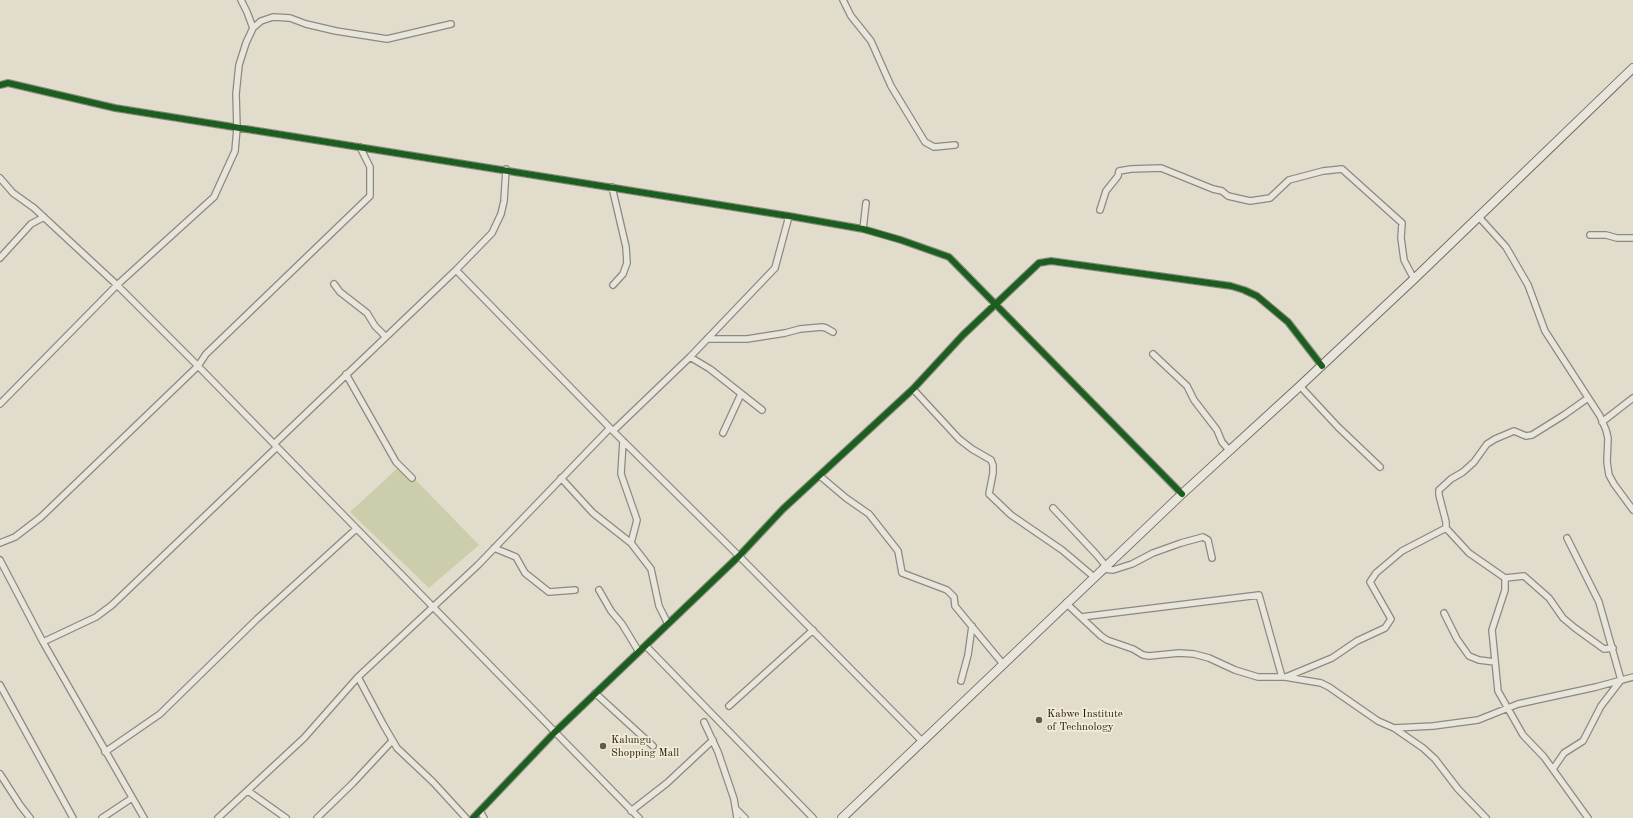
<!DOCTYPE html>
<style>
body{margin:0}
canvas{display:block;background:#e1dccb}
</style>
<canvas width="1633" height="818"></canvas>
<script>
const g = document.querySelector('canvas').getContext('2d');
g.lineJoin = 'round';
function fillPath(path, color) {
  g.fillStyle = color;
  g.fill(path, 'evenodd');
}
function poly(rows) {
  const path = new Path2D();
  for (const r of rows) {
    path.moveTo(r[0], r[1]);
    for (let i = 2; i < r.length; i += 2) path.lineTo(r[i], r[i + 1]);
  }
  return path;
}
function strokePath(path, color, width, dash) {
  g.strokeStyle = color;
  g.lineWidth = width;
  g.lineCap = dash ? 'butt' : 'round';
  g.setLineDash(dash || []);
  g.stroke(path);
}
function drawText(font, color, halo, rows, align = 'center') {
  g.font = font + ' "Old Standard TT",serif';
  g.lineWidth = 3.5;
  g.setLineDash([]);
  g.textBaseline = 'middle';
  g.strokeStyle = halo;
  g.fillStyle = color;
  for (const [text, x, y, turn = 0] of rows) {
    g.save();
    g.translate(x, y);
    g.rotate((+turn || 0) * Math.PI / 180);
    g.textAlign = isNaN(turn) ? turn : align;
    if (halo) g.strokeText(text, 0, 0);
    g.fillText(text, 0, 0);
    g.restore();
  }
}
fillPath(poly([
 [401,465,479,545,429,588,350,512]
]), '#ccceab');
const street = poly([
 [241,0,247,12,253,28],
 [843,0,851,16,871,41,891,86,925,142,934,147,955,145],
 [0,85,8,83,115,108,789,216,863,229,901,240,949,257,1182,494],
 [0,178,13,193,34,208,117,285,198,366,639,818],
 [612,187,626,247,627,263,623,274,613,285],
 [1100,210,1106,191,1118,176,1119,171,1131,169,1161,168,1213,189,1222,191,1228,196,1250,201,1270,198,1289,180,1323,171,1342,169,1402,223,1401,238,1404,260,1414,279],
 [1478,216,1506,247,1528,285,1545,331,1600,416,1606,430,1608,438,1607,462,1609,475,1614,484,1633,510],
 [863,229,866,203],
 [1590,235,1606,235,1617,238,1633,238],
 [0,258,31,224,44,217],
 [456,270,613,431,739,556,922,741],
 [334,284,340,292,367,313,375,326,386,337],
 [707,339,747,339,785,333,800,329,822,327,826,328,833,332],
 [1153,354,1187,386,1194,400,1217,430,1222,442,1229,450],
 [690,357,710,369,762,410],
 [346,374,396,462,412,478],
 [1300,386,1338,427,1380,467],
 [913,389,959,439,972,449,991,460,993,465,993,473,989,494,1011,515,1062,550,1094,577],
 [0,404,117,285,214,197,235,151,237,128,236,94,239,65,246,43,253,28,261,21,273,17,290,18,306,24,336,31,387,39,451,24],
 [1602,422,1633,398],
 [613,431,690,357,775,268,789,216],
 [723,433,741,394],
 [623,441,621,474,637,520,631,543,651,569,659,606,668,624],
 [274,444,456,270,492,233,501,214,504,201,506,169],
 [820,476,846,498,869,514,898,551,902,573,947,590,954,597,955,606,1003,664],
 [561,478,593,513,631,543],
 [1053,508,1096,554,1106,566],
 [1446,528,1469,553,1505,578,1505,590,1492,630,1498,691,1523,735,1544,757,1588,818],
 [0,543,15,537,41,517,198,366,206,354,370,196,370,167,360,147],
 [494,548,516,557,525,573,549,592,575,590],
 [0,560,43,642,144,818],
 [1102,569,1113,570,1132,564,1153,553,1181,543,1203,537,1208,540,1212,558],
 [1505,578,1524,576,1549,598,1563,618,1575,628,1604,649,1613,648],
 [599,590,611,611,622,624,639,652],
 [1066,603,1101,636,1107,640,1133,649,1143,655,1149,656,1179,653,1194,654,1209,658,1235,670,1258,677,1285,677,1321,683,1329,687,1378,721,1394,728,1433,726,1478,720,1518,704,1596,687,1633,677],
 [1444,613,1457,639,1469,656,1479,660,1495,662],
 [1081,617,1259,595,1282,677],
 [43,642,96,617,112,605,277,447],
 [646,646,813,818],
 [358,677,383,724,397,748,433,782,466,818],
 [1286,677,1332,658,1357,641,1385,628,1391,619,1370,582,1376,573,1402,551,1446,528,1446,522,1439,495,1439,490,1451,479,1463,472,1474,462,1487,444,1495,439,1514,431,1526,436,1532,435,1564,415,1588,398],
 [961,681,968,655,972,626],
 [0,685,73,818],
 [595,693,653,746],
 [729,706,813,630],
 [704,722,718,752,734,799,737,818],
 [1394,728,1423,748,1435,759,1458,789,1486,818],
 [105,752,160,714,257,619,356,529],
 [1553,769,1564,753,1583,741,1601,706,1621,680,1599,602,1567,538],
 [0,774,20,805,30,818],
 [248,791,286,818],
 [736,809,745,818],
 [480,811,484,818],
 [631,811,667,783,713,740],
 [102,818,132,798],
 [218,818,304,738,358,677,478,565,610,428],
 [317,818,353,783,392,741],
 [473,818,554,733,739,556,783,509,913,389,963,335,1039,263,1051,261,1231,286,1244,290,1257,296,1288,322,1322,366]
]);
const secondary = poly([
 [842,818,1182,494,1300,386,1414,279,1633,68]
]);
strokePath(street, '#8e897e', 8);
strokePath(secondary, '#746e64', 10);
strokePath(street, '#e8e5dc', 5.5);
strokePath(secondary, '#e8e5dc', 8);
strokePath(poly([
 [0,85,8,83,115,108,789,216,863,229,901,240,949,257,1182,494],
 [473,818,554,733,739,556,783,509,913,389,963,335,1039,263,1051,261,1231,286,1244,290,1257,296,1288,322,1322,366]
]), '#1b5e20', 6);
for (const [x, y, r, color] of [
 [1039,720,4,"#67594a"],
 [603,746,4,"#67594a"]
]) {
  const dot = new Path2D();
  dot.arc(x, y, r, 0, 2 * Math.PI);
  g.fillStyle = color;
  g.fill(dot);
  strokePath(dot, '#f1ecd7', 1.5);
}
drawText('11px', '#251204', '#f1ecd7', [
 ["Kabwe Institute",1047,714],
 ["of Technology",1047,727],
 ["Kalungu",611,740],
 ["Shopping Mall",611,753]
], 'left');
</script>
